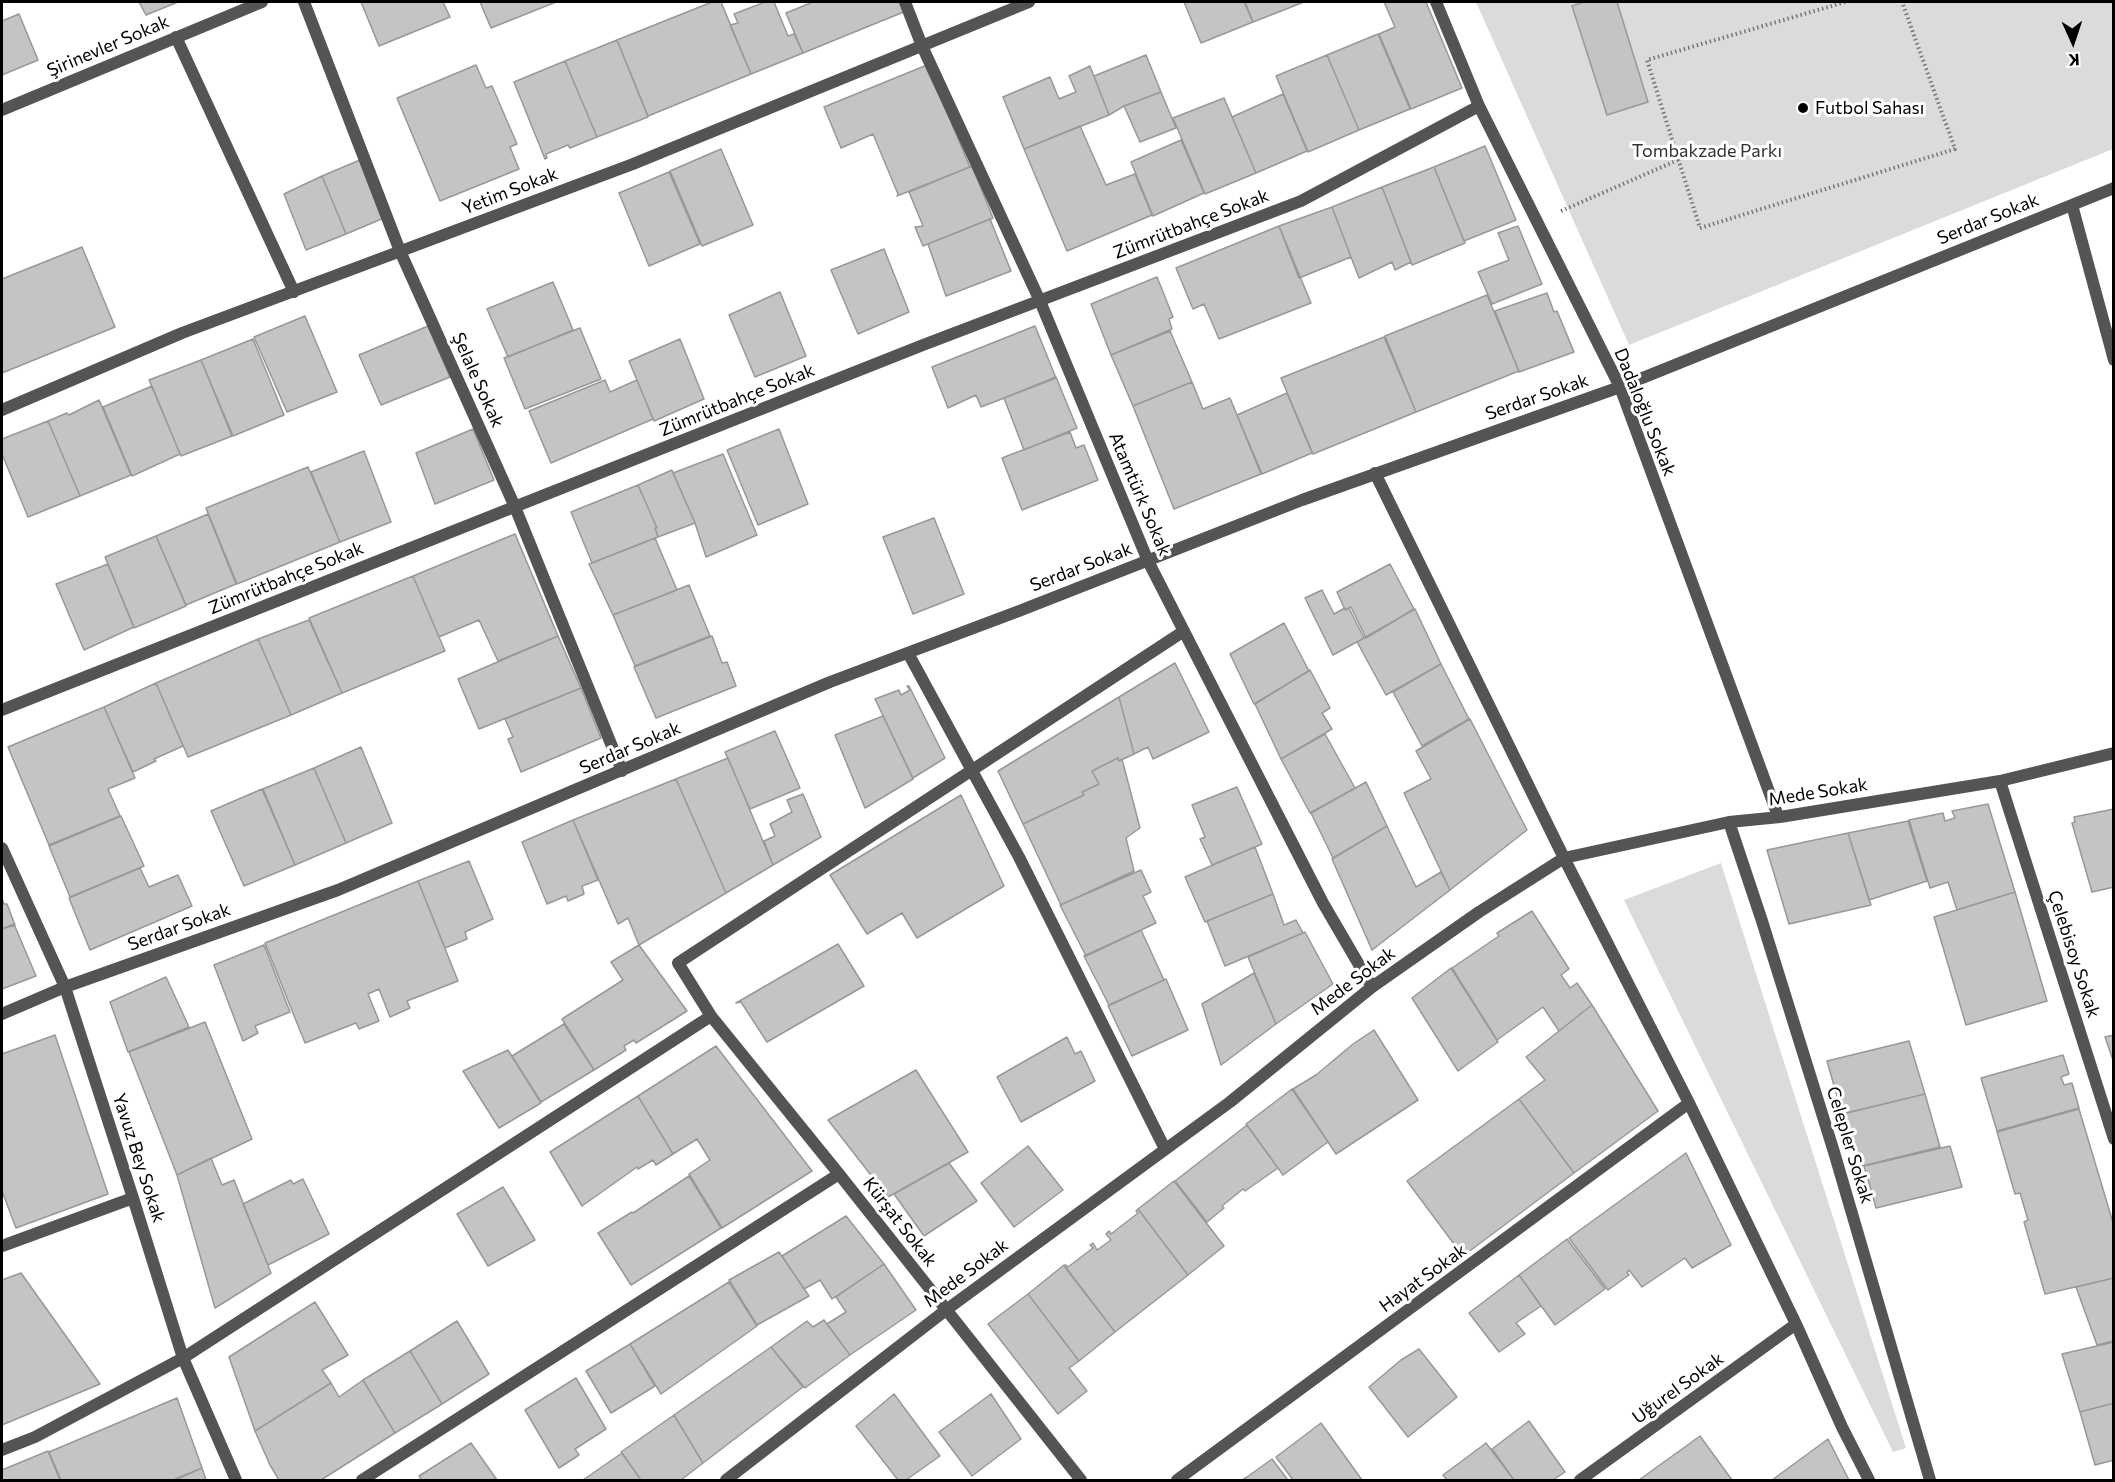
<!DOCTYPE html>
<meta charset="utf-8">
<style>
body{margin:0}
#map{position:relative;width:2115px;height:1482px;overflow:hidden;background:#fff;font-family:Commissioner,sans-serif}
canvas{display:block}
.frame{position:absolute;inset:0;border:3px solid #000;pointer-events:none}
.north{position:absolute;left:2043px;top:12px;width:60px;height:60px;-webkit-text-stroke:4px #fff;paint-order:stroke;rotate:177deg;font-size:16px;font-weight:700;line-height:24px;text-align:center;color:#000}
.north::after{content:'';display:block;margin:auto;width:21px;height:27px;background:#000;clip-path:polygon(50% 0,100% 100%,50% 72%,0 100%)}
</style>
<div id="map">
<canvas width="2115" height="1482"></canvas>
<div class="frame"></div>
<div class="north">K</div>
</div>
<script>
const g = document.querySelector('canvas').getContext('2d');
g.lineJoin = 'round';
function fillPath(path, color) {
  g.fillStyle = color;
  g.fill(path, 'evenodd');
}
function poly(rows) {
  const path = new Path2D();
  for (const r of rows) {
    path.moveTo(r[0], r[1]);
    for (let i = 2; i < r.length; i += 2) path.lineTo(r[i], r[i + 1]);
  }
  return path;
}
function strokePath(path, color, width, dash) {
  g.strokeStyle = color;
  g.lineWidth = width;
  g.lineCap = dash ? 'butt' : 'round';
  g.setLineDash(dash || []);
  g.stroke(path);
}
function drawText(font, color, halo, rows, align = 'center') {
  g.font = font + ' Commissioner,sans-serif';
  g.lineWidth = 6;
  g.setLineDash([]);
  g.textBaseline = 'middle';
  g.strokeStyle = halo;
  g.fillStyle = color;
  for (const [text, x, y, turn = 0] of rows) {
    g.save();
    g.translate(x, y);
    g.rotate((+turn || 0) * Math.PI / 180);
    g.textAlign = isNaN(turn) ? turn : align;
    if (halo) g.strokeText(text, 0, 0);
    g.fillText(text, 0, 0);
    g.restore();
  }
}
fillPath(poly([
 [1476,2,2113,2,2113,149,1629,345],
 [1721,863,1906,1448,1893,1452,1624,900]
]), '#dbdbdb');
const building = poly([
 [139,2,178,2,146,15,139,2],
 [361,2,443,2,450,17,379,46,361,2],
 [480,2,556,2,491,28,480,2],
 [712,2,721,2,751,74,648,116,617,40,712,2],
 [765,2,774,2,788,36,794,34,803,53,751,74,730,25,738,23,734,14,765,2],
 [813,2,902,2,906,11,803,53,786,13,813,2],
 [1184,2,1244,2,1253,22,1201,43,1184,2],
 [1245,2,1304,2,1253,22,1245,2],
 [1384,2,1426,2,1462,88,1411,109,1379,34,1395,27,1384,2],
 [1584,2,1617,2,1648,102,1607,115,1572,6,1584,2],
 [19,14,38,60,2,75,2,21,19,14],
 [1378,34,1410,109,1359,130,1327,55,1378,34],
 [617,40,648,117,597,137,565,61,617,40],
 [1146,55,1161,92,1124,106,1109,115,1094,76,1146,55],
 [1327,55,1359,130,1308,152,1276,76,1327,55],
 [565,61,597,137,570,148,568,145,546,154,547,158,545,159,514,82,565,61],
 [476,65,486,88,492,86,517,144,510,147,519,169,440,201,397,98,476,65],
 [927,65,970,167,897,196,898,194,873,134,841,148,824,107,927,65],
 [1090,66,1109,115,1024,149,1003,97,1050,77,1059,99,1076,92,1069,76,1090,66],
 [1161,92,1176,128,1140,142,1124,106,1161,92],
 [1283,94,1307,151,1256,173,1232,117,1283,94],
 [1224,98,1256,173,1205,194,1173,118,1224,98],
 [1080,126,1106,185,1135,174,1152,215,1067,251,1024,149,1080,126],
 [1181,140,1204,193,1153,216,1131,162,1181,140],
 [1485,146,1516,220,1464,241,1434,167,1485,146],
 [721,149,753,225,702,246,670,171,721,149],
 [360,160,384,218,346,234,322,176,360,160],
 [972,166,993,218,923,246,915,227,923,226,909,192,972,166],
 [1434,167,1465,243,1412,265,1382,187,1434,167],
 [669,172,700,244,649,266,619,193,669,172],
 [322,176,346,234,306,250,284,194,322,176],
 [1382,187,1411,262,1395,270,1392,262,1359,278,1332,207,1382,187],
 [1332,207,1351,257,1299,278,1279,226,1332,207],
 [990,219,1011,271,946,296,928,244,990,219],
 [1279,226,1311,303,1219,339,1204,304,1193,309,1176,268,1279,226],
 [1518,226,1542,284,1492,304,1478,272,1509,260,1498,233,1518,226],
 [82,247,115,327,2,373,2,279,82,247],
 [884,249,909,312,858,334,831,270,884,249],
 [1157,277,1173,317,1169,319,1172,329,1111,355,1091,304,1157,277],
 [553,282,573,330,508,357,487,309,553,282],
 [780,292,806,356,755,377,729,315,780,292],
 [1547,293,1554,312,1557,311,1574,352,1519,372,1495,311,1547,293],
 [1487,295,1519,371,1416,412,1385,336,1487,295],
 [305,316,337,392,287,412,254,337,305,316],
 [428,326,450,377,381,405,359,355,428,326],
 [1035,326,1056,378,981,407,976,395,948,408,932,367,1035,326],
 [580,328,601,379,525,409,504,358,580,328],
 [1170,331,1192,382,1133,406,1111,355,1170,331],
 [1384,337,1416,412,1313,454,1281,378,1384,337],
 [253,339,284,415,233,436,201,360,253,339],
 [680,339,704,399,654,421,629,361,680,339],
 [201,360,232,436,181,456,149,380,201,360],
 [1056,377,1077,428,1024,450,1004,398,1056,377],
 [605,380,610,392,637,380,653,419,551,463,529,411,605,380],
 [1192,382,1203,409,1230,398,1261,474,1174,509,1133,406,1192,382],
 [152,386,180,454,132,476,103,407,152,386],
 [1287,393,1312,453,1262,474,1237,415,1287,393],
 [99,400,131,475,80,496,48,421,67,413,69,415,99,400],
 [48,421,80,496,28,517,2,454,2,439,48,421],
 [473,429,494,480,435,504,416,453,473,429],
 [779,429,808,504,758,525,727,450,779,429],
 [1070,432,1076,448,1084,445,1098,480,1022,510,1002,458,1070,432],
 [364,451,391,522,340,542,311,472,364,451],
 [723,454,757,535,706,557,695,523,673,473,723,454],
 [308,467,340,542,237,584,206,508,308,467],
 [672,470,695,523,658,537,655,528,657,528,638,485,672,470],
 [638,485,657,528,655,528,658,537,592,563,571,512,638,485],
 [208,514,236,584,186,605,156,536,208,514],
 [934,518,964,594,913,614,883,537,934,518],
 [515,534,558,636,498,661,479,620,439,637,413,576,515,534],
 [156,536,186,606,134,628,105,557,156,536],
 [655,538,677,590,613,615,589,564,655,538],
 [108,564,134,627,84,650,56,584,108,564],
 [1390,564,1414,609,1366,638,1351,607,1345,610,1337,592,1390,564],
 [413,576,445,651,342,693,309,618,413,576],
 [689,585,710,636,635,666,613,615,689,585],
 [1322,590,1334,614,1345,608,1345,610,1349,608,1364,638,1333,655,1305,598,1322,590],
 [1415,609,1441,664,1386,695,1357,642,1415,609],
 [309,620,342,693,291,715,258,639,309,620],
 [1284,623,1309,671,1254,704,1230,654,1284,623],
 [558,636,581,688,479,729,458,679,558,636],
 [712,636,722,663,727,662,736,686,656,718,634,667,712,636],
 [258,639,291,715,188,757,156,683,258,639],
 [1175,663,1209,732,1153,759,1148,747,1134,754,1119,697,1175,663],
 [1441,664,1469,719,1422,746,1393,692,1441,664],
 [1310,670,1330,708,1322,713,1332,729,1281,759,1255,704,1310,670],
 [156,683,183,746,154,759,156,761,133,772,104,707,156,683],
 [907,686,909,686,945,758,913,778,875,699,899,690,901,695,910,690,907,686],
 [581,688,601,738,521,772,508,739,513,737,505,719,581,688],
 [1119,697,1134,754,1119,761,1118,758,1092,771,1099,784,1082,792,1084,795,1023,824,998,771,1119,697],
 [104,707,135,778,108,789,120,816,49,845,8,747,104,707],
 [883,716,913,779,865,808,835,735,883,716],
 [1470,719,1527,830,1450,890,1404,793,1431,779,1416,751,1470,719],
 [775,731,800,788,750,809,725,752,775,731],
 [1325,734,1355,788,1310,813,1281,759,1325,734],
 [361,747,392,823,346,843,314,768,361,747],
 [728,758,773,865,726,893,676,779,728,758],
 [1118,758,1119,761,1122,759,1140,828,1126,838,1134,871,1061,905,1023,824,1084,795,1082,792,1099,784,1092,771,1118,758],
 [314,768,346,843,295,865,263,789,314,768],
 [676,779,726,893,639,945,628,918,618,924,573,820,676,779],
 [1366,782,1387,826,1333,858,1311,813,1366,782],
 [1237,787,1262,844,1212,865,1200,839,1205,837,1192,805,1237,787],
 [262,789,295,865,244,886,211,811,262,789],
 [803,794,821,837,773,865,764,841,775,836,770,824,792,812,787,800,803,794],
 [961,795,1004,886,917,938,902,913,867,934,830,875,961,795],
 [1988,804,2015,892,1957,910,1948,882,1930,888,1909,820,1943,813,1945,821,1955,818,1952,811,1988,804],
 [2114,809,2114,887,2092,892,2072,823,2075,822,2074,817,2114,809],
 [121,816,144,866,70,897,49,846,121,816],
 [573,820,598,880,582,886,584,894,568,901,566,896,547,904,522,842,573,820],
 [1908,821,1927,881,1869,900,1848,833,1908,821],
 [1387,826,1416,887,1441,872,1450,890,1372,950,1332,859,1387,826],
 [1848,833,1871,905,1789,924,1767,850,1848,833],
 [1255,847,1273,894,1205,922,1185,877,1255,847],
 [469,861,493,919,465,932,467,939,445,948,418,881,469,861],
 [140,868,149,887,178,875,192,906,90,950,69,898,140,868],
 [1141,870,1151,892,1143,896,1156,923,1086,956,1060,905,1141,870],
 [418,881,458,981,407,1001,410,1008,390,1017,379,989,368,994,379,1021,359,1029,356,1023,305,1043,265,943,418,881],
 [2015,892,2047,1001,1966,1025,1934,917,2015,892],
 [1273,894,1284,925,1296,920,1303,933,1225,966,1207,921,1273,894],
 [2,898,4,904,7,904,15,925,2,929,2,898],
 [1532,911,1569,969,1561,975,1570,988,1577,983,1592,1005,1559,1031,1543,1007,1497,1040,1452,968,1499,936,1497,933,1532,911],
 [14,924,36,976,2,989,2,929,14,924],
 [1141,930,1164,980,1109,1005,1084,956,1141,930],
 [1305,932,1333,984,1276,1024,1248,957,1305,932],
 [838,944,864,986,767,1042,741,1002,736,1003,838,944],
 [264,945,290,1012,255,1026,258,1033,243,1041,214,965,264,945],
 [639,945,687,1011,636,1043,634,1040,624,1046,626,1050,594,1070,562,1019,623,980,611,962,639,945],
 [1451,968,1498,1042,1458,1071,1412,998,1451,968],
 [1254,973,1276,1024,1221,1065,1202,1004,1254,973],
 [166,977,189,1027,128,1052,110,1002,166,977],
 [1166,979,1188,1030,1132,1056,1108,1006,1166,979],
 [1592,1005,1658,1111,1574,1173,1519,1099,1545,1080,1526,1057,1592,1005],
 [205,1022,252,1139,177,1175,129,1052,205,1022],
 [564,1024,594,1070,541,1102,512,1056,564,1024],
 [1374,1030,1418,1100,1336,1154,1293,1089,1316,1075,1353,1044,1374,1030],
 [55,1035,108,1194,16,1228,2,1191,2,1054,55,1035],
 [2114,1035,2114,1063,2105,1037,2114,1035],
 [1067,1037,1075,1054,1081,1051,1095,1081,1021,1122,997,1077,1067,1037],
 [1909,1041,1925,1094,1842,1114,1827,1061,1909,1041],
 [716,1046,812,1171,722,1228,689,1174,710,1160,697,1139,673,1154,638,1096,716,1046],
 [508,1050,541,1103,499,1128,463,1071,508,1050],
 [2063,1055,2069,1074,2061,1077,2064,1085,2072,1083,2079,1108,1997,1131,1981,1078,2063,1055],
 [916,1070,968,1152,888,1197,828,1120,916,1070],
 [1292,1089,1328,1142,1283,1175,1246,1124,1292,1089],
 [1925,1094,1940,1147,1858,1167,1843,1114,1925,1094],
 [638,1096,673,1154,656,1165,653,1160,638,1169,637,1167,582,1206,550,1152,638,1096],
 [1519,1099,1574,1173,1463,1256,1407,1181,1519,1099],
 [2079,1109,2114,1226,2114,1278,2045,1294,2024,1222,2028,1220,2020,1193,2015,1194,1997,1132,2079,1109],
 [1247,1125,1278,1168,1245,1191,1243,1189,1222,1206,1224,1208,1207,1222,1175,1181,1247,1125],
 [1028,1146,1063,1190,1014,1227,981,1183,1028,1146],
 [1950,1146,1962,1187,1876,1208,1864,1166,1950,1146],
 [1686,1153,1731,1245,1692,1268,1685,1258,1642,1287,1629,1270,1627,1272,1629,1275,1608,1290,1569,1238,1686,1153],
 [211,1158,222,1185,234,1180,271,1273,215,1308,177,1175,211,1158],
 [949,1163,977,1201,924,1236,894,1194,949,1163],
 [689,1176,721,1228,631,1285,598,1233,632,1212,633,1213,689,1176],
 [303,1179,329,1234,268,1265,243,1204,291,1180,293,1184,303,1179],
 [1174,1181,1224,1246,1188,1275,1138,1209,1174,1181],
 [503,1187,535,1240,488,1266,457,1214,503,1187],
 [1138,1209,1188,1275,1115,1332,1064,1266,1066,1265,1068,1267,1093,1248,1090,1245,1093,1243,1097,1250,1111,1240,1106,1234,1109,1231,1111,1234,1138,1213,1136,1211,1138,1209],
 [846,1216,884,1264,832,1299,820,1280,804,1289,782,1256,846,1216],
 [1567,1239,1605,1289,1555,1325,1519,1275,1567,1239],
 [779,1252,809,1296,757,1325,729,1280,779,1252],
 [884,1264,916,1310,850,1355,827,1324,846,1312,836,1297,884,1264],
 [1064,1265,1115,1332,1079,1361,1028,1294,1064,1265],
 [21,1273,100,1384,2,1425,2,1280,21,1273],
 [1519,1275,1541,1306,1516,1323,1525,1334,1499,1352,1469,1313,1519,1275],
 [2114,1278,2114,1341,2097,1345,2076,1287,2114,1278],
 [729,1282,757,1326,661,1394,630,1344,729,1282],
 [1028,1294,1079,1361,1069,1368,1087,1391,1058,1414,988,1324,1028,1294],
 [315,1302,348,1355,322,1370,331,1383,255,1431,229,1357,315,1302],
 [824,1320,850,1355,805,1388,771,1347,807,1321,813,1327,824,1320],
 [457,1321,489,1374,442,1404,410,1351,457,1321],
 [2114,1342,2114,1403,2080,1412,2062,1354,2114,1342],
 [630,1344,655,1386,611,1413,586,1371,630,1344],
 [771,1347,803,1387,703,1463,674,1415,771,1347],
 [1419,1349,1457,1397,1408,1437,1369,1387,1401,1360,1419,1349],
 [410,1351,442,1404,395,1433,363,1380,410,1351],
 [576,1378,606,1429,575,1449,579,1455,559,1468,525,1410,576,1378],
 [363,1380,395,1433,321,1480,279,1480,270,1465,255,1431,331,1383,339,1397,363,1380],
 [894,1394,940,1456,906,1480,898,1480,856,1426,894,1394],
 [991,1394,1021,1439,972,1476,939,1432,991,1394],
 [177,1398,202,1468,173,1480,61,1480,49,1452,177,1398],
 [2114,1403,2114,1460,2095,1465,2080,1412,2114,1403],
 [674,1415,703,1463,681,1480,641,1480,621,1452,674,1415],
 [1529,1421,1565,1472,1553,1480,1514,1480,1492,1449,1529,1421],
 [1321,1423,1362,1480,1293,1480,1276,1457,1321,1423],
 [1700,1436,1732,1480,1639,1480,1700,1436],
 [1828,1439,1849,1480,1772,1480,1828,1439],
 [471,1443,497,1480,422,1480,419,1476,471,1443],
 [1486,1443,1514,1480,1447,1480,1443,1475,1486,1443],
 [48,1451,60,1480,2,1480,2,1470,48,1451],
 [622,1453,641,1480,583,1480,622,1453],
 [1272,1459,1288,1480,1242,1480,1247,1477,1272,1459],
 [202,1468,206,1480,175,1480,202,1468]
]);
fillPath(building, '#c4c4c4');
strokePath(building, '#989898', 1.5);
strokePath(poly([
 [1845,2,1647,60,1700,228,1955,149,1902,2],
 [1561,211,1678,160]
]), '#767676', 4, [1.5, 3]);
strokePath(poly([
 [304,2,400,251,515,507,622,771],
 [905,2,922,46,1040,301,1148,561,1323,903,1372,987],
 [1436,2,1479,106,1620,387,1778,816],
 [176,37,294,292],
 [2,110,262,2],
 [2072,205,2114,360],
 [2,410,182,333,633,164,1029,2],
 [1375,473,1564,858,1689,1103,1796,1324,1842,1427,1869,1480],
 [908,653,1019,857,1165,1149],
 [2,710,923,345,1301,201,1479,106],
 [2000,781,2114,1139],
 [1729,822,1762,921,1834,1152,1930,1480],
 [2,848,65,987,133,1198,183,1358,236,1480],
 [2,1014,65,987,338,890,830,682,1019,611,1302,500,1620,387,2114,188],
 [2,1246,133,1198],
 [2,1450,35,1437,183,1358,711,1016],
 [362,1480,839,1174],
 [726,1480,946,1310,1230,1102,1372,987,1479,912,1564,858,1729,822,1780,817,2000,781,2114,753],
 [1081,1480,839,1174,711,1016,678,963,1184,631],
 [1177,1480,1689,1103],
 [1580,1480,1796,1324]
]), '#545454', 12);
for (const [x, y, r, color] of [
 [1803,108,6,"#000"]
]) {
  const dot = new Path2D();
  dot.arc(x, y, r, 0, 2 * Math.PI);
  g.fillStyle = color;
  g.fill(dot);
  strokePath(dot, '#fff', 2);
}
drawText('18px', '#000', '#fff', [
 ["Şirinevler Sokak",108,46,-23],
 ["Yetim Sokak",510,191,-21],
 ["Serdar Sokak",1988,219,-22],
 ["Zümrütbahçe Sokak",1191,224,-21],
 ["Şelale Sokak",478,380,66],
 ["Serdar Sokak",1537,397,-19],
 ["Zümrütbahçe Sokak",737,400,-22],
 ["Dadaloğlu Sokak",1645,412,68],
 ["Atamtürk Sokak",1140,494,67],
 ["Serdar Sokak",1081,567,-21],
 ["Zümrütbahçe Sokak",286,578,-22],
 ["Serdar Sokak",630,748,-23],
 ["Mede Sokak",1818,792,-9],
 ["Serdar Sokak",179,927,-20],
 ["Çelebisoy Sokak",2074,954,72],
 ["Mede Sokak",1353,981,-37],
 ["Celepler Sokak",1850,1145,73],
 ["Yavuz Bey Sokak",139,1158,72],
 ["Kürşat Sokak",900,1222,52],
 ["Mede Sokak",966,1273,-37],
 ["Hayat Sokak",1423,1278,-36],
 ["Uğurel Sokak",1678,1388,-36]
]);
drawText('18px', '#000', '#fff', [
 ["Futbol Sahası",1815,108]
], 'left');
drawText('18px', '#323232', '#fff', [
 ["Tombakzade Parkı",1707,151]
]);
</script>
